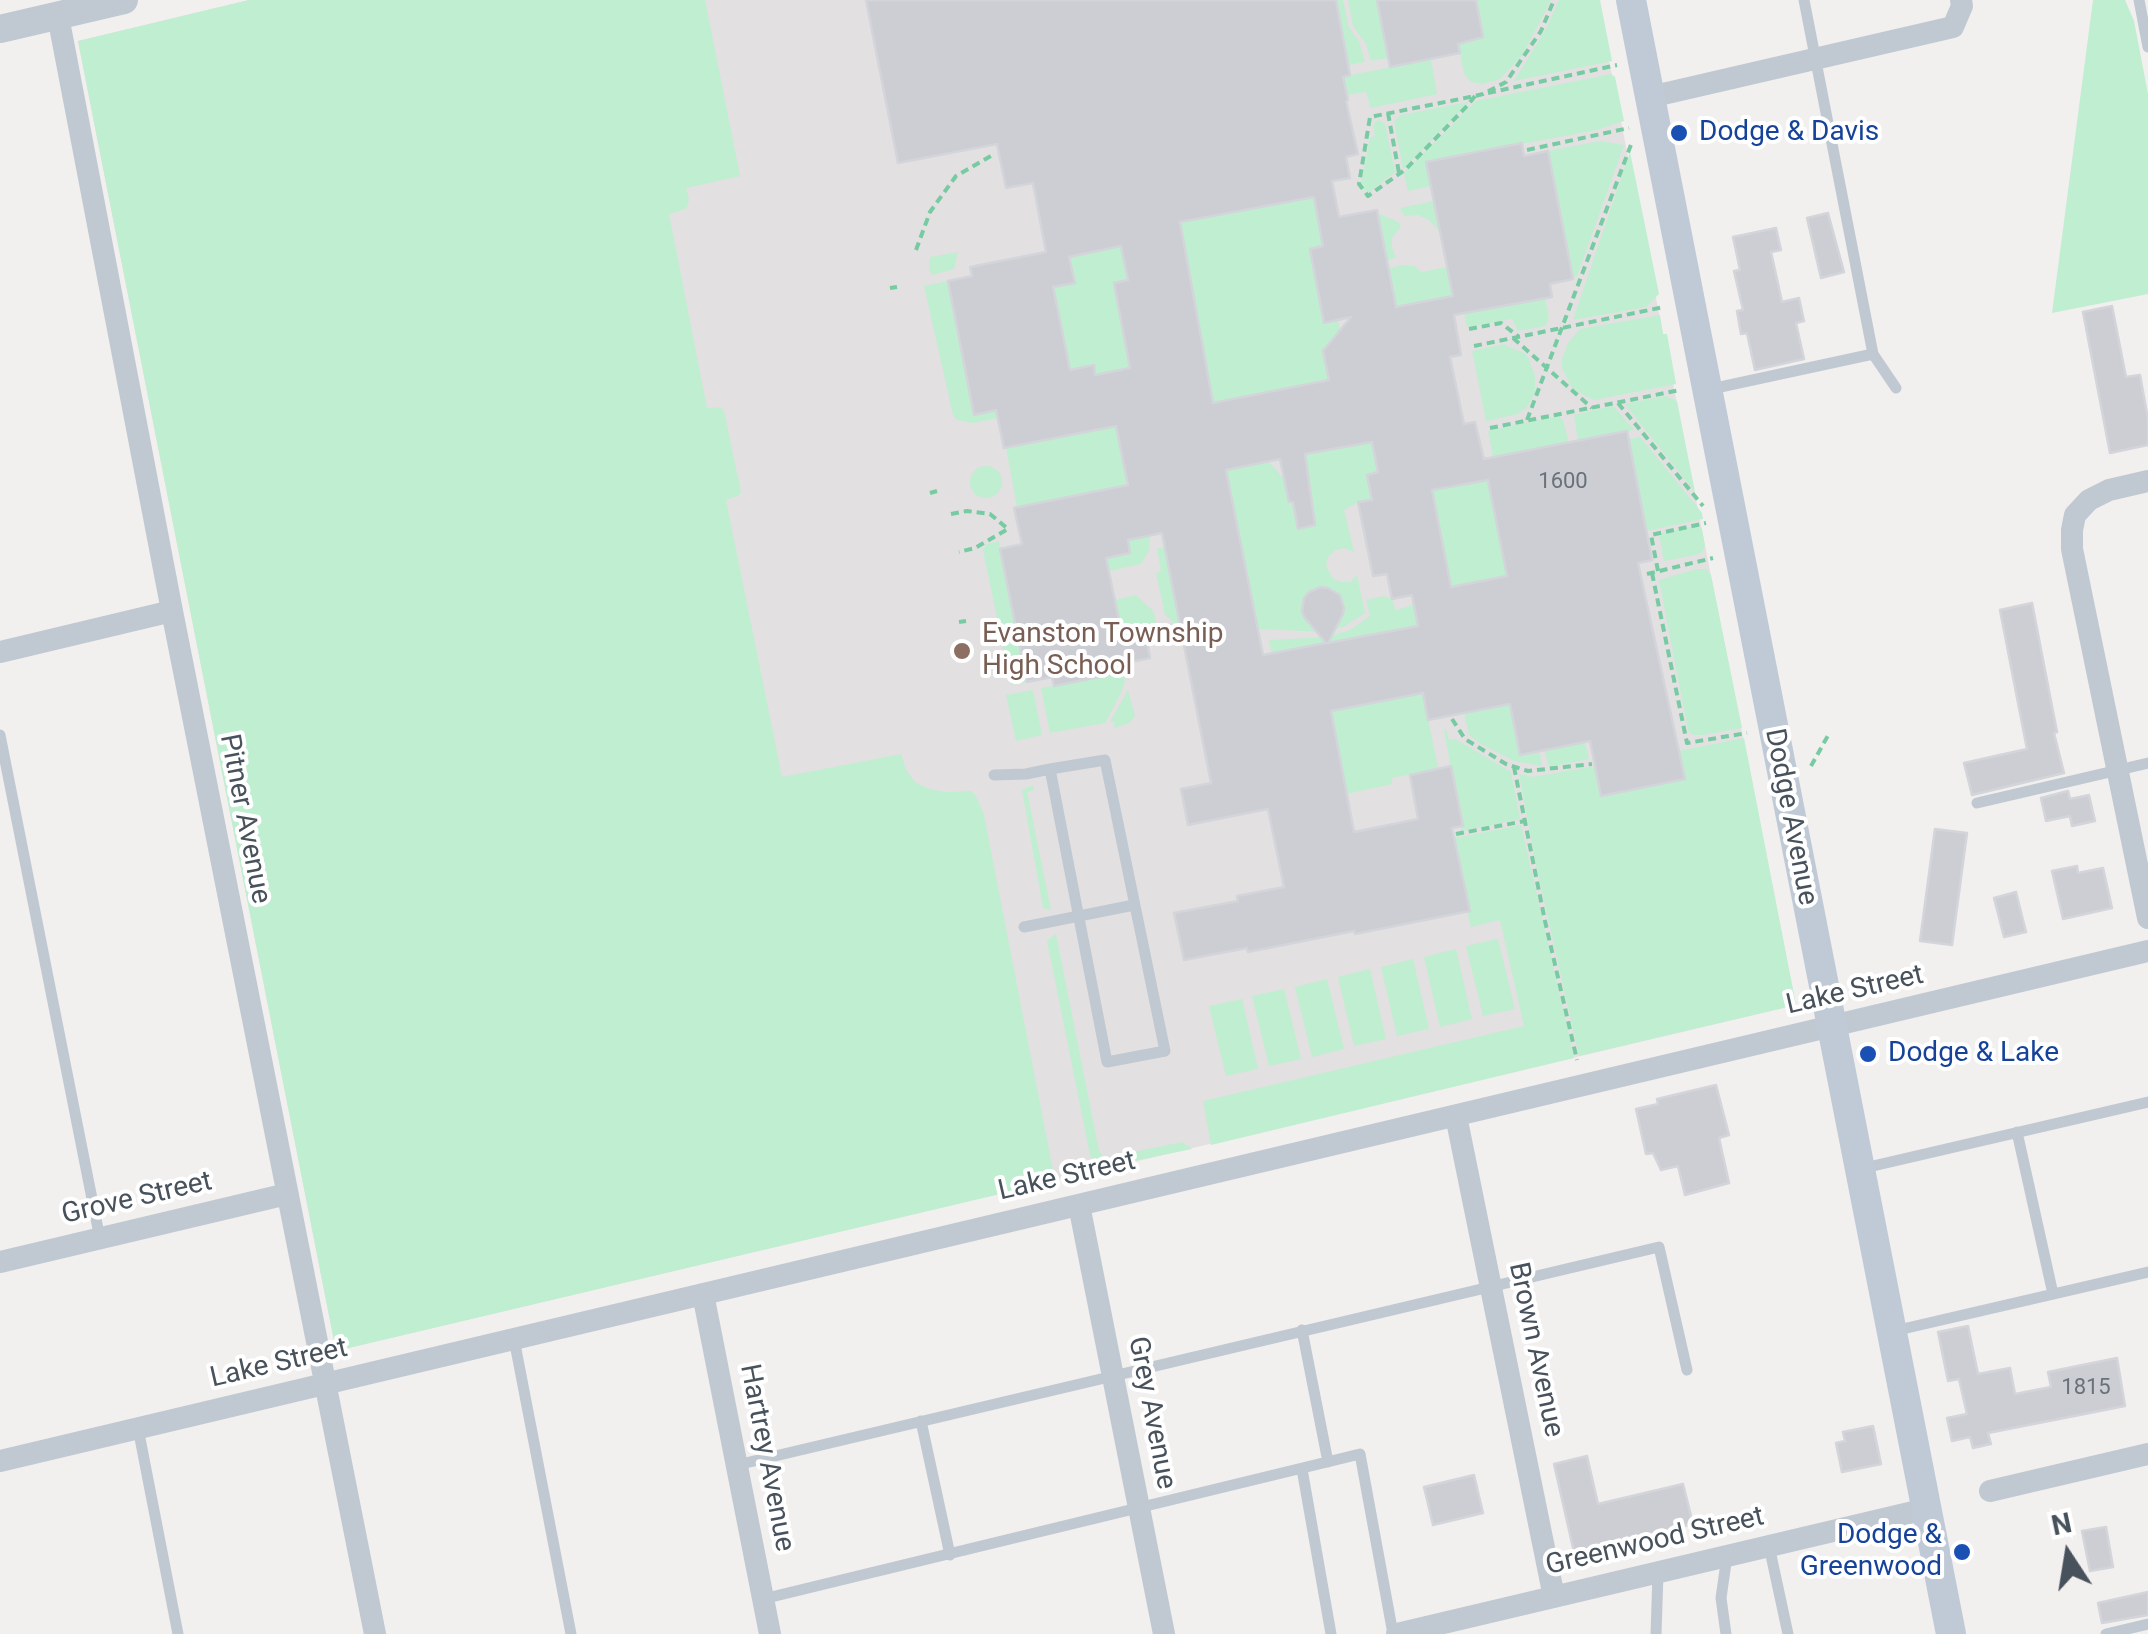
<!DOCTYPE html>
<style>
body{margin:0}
#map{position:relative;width:2148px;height:1634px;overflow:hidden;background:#f2efef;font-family:Roboto,sans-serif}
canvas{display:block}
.north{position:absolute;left:2018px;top:1504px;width:100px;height:100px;-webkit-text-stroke:8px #fff;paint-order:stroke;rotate:348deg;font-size:28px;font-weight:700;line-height:40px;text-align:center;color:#48525c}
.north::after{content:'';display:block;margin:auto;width:35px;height:45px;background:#48525c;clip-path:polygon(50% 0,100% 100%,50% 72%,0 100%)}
</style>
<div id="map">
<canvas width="2148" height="1634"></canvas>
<div class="north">N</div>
</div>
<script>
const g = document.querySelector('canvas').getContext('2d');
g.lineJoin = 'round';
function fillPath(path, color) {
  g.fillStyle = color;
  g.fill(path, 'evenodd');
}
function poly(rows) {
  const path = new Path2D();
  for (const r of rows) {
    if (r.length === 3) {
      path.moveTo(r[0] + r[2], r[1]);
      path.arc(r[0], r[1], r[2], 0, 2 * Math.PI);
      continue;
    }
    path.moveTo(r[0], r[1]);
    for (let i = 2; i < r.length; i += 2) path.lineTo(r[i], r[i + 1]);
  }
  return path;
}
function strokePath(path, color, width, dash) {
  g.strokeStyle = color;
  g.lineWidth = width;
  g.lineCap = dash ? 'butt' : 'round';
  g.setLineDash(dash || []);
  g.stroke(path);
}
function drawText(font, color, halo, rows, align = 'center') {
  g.font = font + ' Roboto,sans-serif';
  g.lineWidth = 8;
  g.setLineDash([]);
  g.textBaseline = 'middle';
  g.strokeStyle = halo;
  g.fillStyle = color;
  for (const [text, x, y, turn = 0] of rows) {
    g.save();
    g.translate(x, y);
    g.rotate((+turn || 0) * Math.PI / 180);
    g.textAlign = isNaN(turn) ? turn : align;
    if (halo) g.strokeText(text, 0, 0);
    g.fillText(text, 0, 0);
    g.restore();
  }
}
fillPath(poly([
 [249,0,1597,0,1796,1005,336,1351,78,41]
]), '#e3e0e1');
fillPath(poly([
 [249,0,705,0,740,176,686,188,689,200,686,209,669,214,707,408,719,407,724,411,741,492,738,496,726,500,782,777,901,754,906,770,915,782,929,789,946,792,971,791,976,796,984,815,1055,1181,336,1351,78,41],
 [1336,0,1343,0,1349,28,1359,41,1365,62,1349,65],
 [1348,0,1377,0,1388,58,1371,61,1366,44,1353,26],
 [1476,0,1551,0,1523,54,1500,79,1483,84,1471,82,1464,74,1458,44,1483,37],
 [1559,0,1600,0,1612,61,1514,81,1546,29],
 [2093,0,2125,0,2134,21,2148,94,2148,294,2052,313],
 [1431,59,1437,94,1371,108,1366,92,1347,95,1345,87,1339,88,1337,78],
 [1611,74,1615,77,1624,121,1596,130,1427,162,1431,186,1408,191,1404,173,1476,101],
 [1469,102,1403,169,1394,121,1401,115],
 [1378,120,1385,123,1395,172,1368,193,1361,185,1370,138,1375,136,1373,125],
 [1600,141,1624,145,1577,276,1573,279,1548,151],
 [1630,152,1659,294,1646,307,1573,320],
 [1334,193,1339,217,1323,246,1310,249,1324,322,1338,320,1342,344,1332,380,1205,404,1211,391,1180,222],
 [1434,201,1440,232,1429,220,1418,215,1404,216,1400,208],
 [1377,213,1398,222,1401,226,1392,238,1392,248,1396,257,1387,261],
 [1128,245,1123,256,1128,280,1114,284,1128,358,1144,365,1096,377,1093,365,1070,370,1053,287,1074,283,1069,257],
 [958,252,954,269,932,275,929,269,930,257],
 [1404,265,1415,266,1421,272,1447,267,1453,296,1396,307,1388,268],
 [948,281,974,414,997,410,998,418,973,423,957,420,953,415,924,286],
 [1545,298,1549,318,1545,326,1518,331,1512,319,1467,327,1464,313],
 [1660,315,1663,334,1667,334,1676,384,1594,400,1578,392,1571,386,1562,368,1562,359,1568,343,1580,329],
 [1505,344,1506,346,1524,353,1529,359,1535,376,1535,393,1527,407,1518,414,1486,421,1472,351],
 [1665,396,1677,401,1695,492,1625,404],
 [1613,406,1634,430,1578,441,1574,415],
 [1558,416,1563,420,1569,443,1493,457,1488,431],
 [1116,426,1128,485,1017,507,1006,448],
 [1640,437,1702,513,1703,519,1647,531,1629,439],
 [1372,442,1378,472,1372,500,1358,502,1344,510,1354,552,1344,548,1335,550,1328,557,1326,566,1333,579,1341,582,1350,582,1357,575,1365,613,1345,626,1327,632,1256,629,1226,470,1269,462,1285,480,1299,529,1315,525,1305,454],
 [986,482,16],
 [1488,480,1507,576,1451,587,1432,490],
 [1695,526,1702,529,1705,546,1703,551,1700,554,1664,561,1659,534],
 [1150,536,1149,550,1141,564,1109,571,1106,558,1130,554,1128,540],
 [999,541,1027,682,1011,685,983,550,987,544],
 [1165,547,1191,636,1165,615,1156,573,1161,571,1157,548],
 [1697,569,1706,569,1711,575,1742,728,1703,735,1693,735,1688,730,1659,580],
 [1136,595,1154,612,1159,642,1148,644,1145,629,1121,634,1115,600],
 [1384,596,1392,599,1395,610,1414,605,1418,626,1272,654,1269,640,1327,637,1350,630,1370,616,1366,600],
 [1123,672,1125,680,1121,693,1105,723,1050,733,1041,688],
 [1033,690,1042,735,1016,741,1006,695],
 [1128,690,1135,716,1129,723,1115,728,1114,722,1110,722],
 [1423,693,1438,769,1392,778,1392,784,1346,794,1331,711],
 [1510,704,1520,754,1537,752,1540,754,1542,766,1514,761,1481,744,1469,735,1464,713],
 [1444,729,1446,729,1449,740,1455,739,1511,772,1520,819,1462,831],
 [1744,738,1796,1005,1579,1056,1535,860,1519,774,1533,777,1596,766,1602,796,1684,780,1679,751],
 [1585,742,1589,759,1549,767,1544,750],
 [1033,785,1034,790,1027,792,1051,910,1043,908,1022,790],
 [1521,825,1574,1058,1211,1145,1203,1101,1524,1026,1500,920,1471,927,1467,911,1470,910,1455,838],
 [1056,934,1099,1151,1104,1158,1182,1142,1192,1149,1105,1167,1096,1163,1090,1155,1047,941],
 [1498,939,1515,1009,1483,1016,1466,946],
 [1456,949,1472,1019,1440,1027,1424,957],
 [1413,959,1429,1029,1397,1036,1381,967],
 [1370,969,1386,1039,1354,1046,1338,977],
 [1327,979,1344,1049,1312,1057,1295,987],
 [1284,989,1301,1059,1269,1066,1252,996],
 [1242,999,1258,1069,1226,1076,1209,1006]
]), '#bfeed1');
const building = poly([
 [866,0,1336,0,1350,75,1343,77,1348,100,1346,101,1358,154,1346,157,1350,178,1332,181,1339,217,1377,210,1396,307,1453,296,1426,162,1522,143,1524,156,1548,151,1573,279,1550,284,1552,297,1454,315,1461,355,1450,357,1464,424,1475,422,1484,459,1627,431,1652,560,1638,563,1685,779,1601,796,1590,741,1520,755,1510,704,1428,720,1423,693,1331,711,1354,832,1418,819,1410,775,1451,766,1463,826,1452,828,1470,911,1355,934,1354,931,1248,952,1247,948,1184,960,1174,913,1238,901,1237,896,1284,887,1268,809,1188,825,1181,789,1211,783,1162,533,1128,540,1130,553,1106,558,1122,634,1145,629,1150,658,1126,663,1128,671,1054,686,1052,677,1027,682,1000,549,1022,544,1014,508,1128,485,1116,426,1004,448,996,410,974,415,948,281,972,276,970,267,1046,252,1033,183,1006,188,997,144,898,163,866,0],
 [1314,197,1323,246,1310,249,1324,323,1351,317,1323,351,1329,380,1213,403,1180,222,1314,197],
 [1121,246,1128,280,1114,283,1130,368,1095,375,1094,365,1070,370,1053,287,1075,283,1069,257,1121,246],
 [1372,442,1378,472,1367,475,1372,500,1358,502,1373,576,1387,574,1392,599,1412,595,1418,626,1328,643,1343,614,1344,608,1340,595,1328,588,1321,587,1309,592,1304,598,1302,612,1305,618,1326,643,1263,655,1226,470,1280,459,1289,502,1293,502,1298,529,1315,525,1305,454,1372,442],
 [1488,480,1507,576,1451,587,1432,490,1488,480],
 [1377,0,1476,0,1483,37,1458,44,1460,53,1390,67,1377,0],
 [1828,213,1844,272,1821,278,1807,218,1828,213],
 [1776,228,1781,250,1771,252,1782,302,1799,298,1804,321,1796,323,1804,359,1755,370,1747,333,1741,334,1737,311,1743,310,1734,271,1740,270,1733,237,1776,228],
 [2112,306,2126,377,2140,375,2148,419,2148,445,2110,453,2083,312,2112,306],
 [2032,603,2057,732,2054,733,2064,773,1972,795,1964,763,2027,749,2000,610,2032,603],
 [2068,791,2070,799,2089,795,2095,821,2072,826,2070,816,2046,821,2041,798,2068,791],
 [1935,829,1967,833,1952,945,1920,941,1935,829],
 [2077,866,2078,873,2103,868,2112,908,2063,919,2052,871,2077,866],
 [2016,892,2026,932,2004,937,1994,898,2016,892],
 [1716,1085,1729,1135,1719,1138,1729,1183,1685,1195,1678,1166,1661,1170,1653,1153,1646,1154,1636,1109,1658,1104,1657,1099,1716,1085],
 [1968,1326,1978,1374,2010,1368,2015,1394,2051,1387,2048,1372,2117,1358,2125,1406,1988,1433,1991,1444,1973,1448,1970,1437,1952,1441,1947,1418,1967,1414,1959,1379,1948,1381,1938,1332,1968,1326],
 [1873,1426,1881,1464,1842,1472,1836,1443,1845,1441,1843,1432,1873,1426],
 [1587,1456,1598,1504,1683,1484,1693,1524,1574,1552,1554,1464,1587,1456],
 [1474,1475,1483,1513,1433,1525,1424,1487,1474,1475],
 [2106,1527,2113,1567,2090,1571,2082,1531,2106,1527],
 [2148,1592,2148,1615,2102,1623,2098,1603,2148,1592]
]);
fillPath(building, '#ccced4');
strokePath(building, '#d3d5da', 2.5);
strokePath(poly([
 [1488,93,1617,65],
 [1475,96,1468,105,1406,169,1368,196,1359,184,1370,117,1475,96,1483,94,1506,82,1541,31,1554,0],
 [1388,113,1399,173],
 [1527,150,1629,128],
 [916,250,930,212,956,176,991,156],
 [890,288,897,287],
 [1469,329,1501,323,1519,337],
 [1513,338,1592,408],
 [1474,346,1664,307],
 [1618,403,1703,506],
 [1527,420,1632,142],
 [1490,428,1680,390],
 [930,493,937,491],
 [951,514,967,511,990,514,1008,529,975,548,959,552],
 [1658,571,1651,535,1706,523],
 [1652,573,1687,743,1747,733],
 [1647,574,1713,558],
 [959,622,966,621],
 [1452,719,1465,739,1506,764,1528,771,1592,764],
 [1811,766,1830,732],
 [1514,767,1545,921,1577,1060],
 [1456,834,1525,821]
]), '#77cba3', 4, [8, 5]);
strokePath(poly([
 [1804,0,1873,354,1896,388],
 [2139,0,2148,47],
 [1711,389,1873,354],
 [0,735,100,1239],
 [994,775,1026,774,1050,769,1105,760,1165,1051,1107,1062,1050,769],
 [1977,803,2148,763],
 [1024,927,1134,905],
 [2017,1132,2053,1294],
 [1860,1169,2148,1102],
 [1302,1330,1328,1462],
 [1894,1331,2148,1272],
 [514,1339,571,1634],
 [921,1421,950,1555],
 [138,1428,178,1634],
 [737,1465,1659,1247,1687,1370],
 [1302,1469,1331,1634],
 [1769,1546,1788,1634],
 [763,1599,1360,1454,1393,1634],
 [1656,1634,1658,1573],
 [1726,1634,1721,1598,1727,1556],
 [2106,1634,2148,1624]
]), '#c0c9d1', 11);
strokePath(poly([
 [58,16,172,611,375,1634],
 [1650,97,1953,27,1962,6,1961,0],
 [2148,481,2109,490,2089,500,2075,515,2072,530,2072,549,2148,918],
 [0,652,172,611],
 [1456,1116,1554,1597],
 [1079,1205,1164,1634],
 [0,1262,287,1194],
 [703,1294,770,1634],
 [0,1461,2148,951],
 [1990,1491,2148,1454],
 [1397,1634,1926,1509]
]), '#c0c9d1', 22);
strokePath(poly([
 [0,29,124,0]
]), '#c0c9d1', 28);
strokePath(poly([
 [1631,0,1951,1634]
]), '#c0cad6', 30);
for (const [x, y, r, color] of [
 [1679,133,10,"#1a4fb4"],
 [962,651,10,"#8d6e63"],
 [1868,1054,10,"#1a4fb4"],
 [1962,1552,10,"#1a4fb4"]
]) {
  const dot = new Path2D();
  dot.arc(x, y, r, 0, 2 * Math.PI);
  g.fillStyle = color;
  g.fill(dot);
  strokePath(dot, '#fff', 4);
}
drawText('22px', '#69717a', null, [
 ["1600",1563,482],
 ["1815",2086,1388]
]);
drawText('28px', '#164399', '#fff', [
 ["Dodge & Davis",1699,133],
 ["Dodge & Lake",1888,1054],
 ["Dodge &",1942,1536,"right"],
 ["Greenwood",1942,1568,"right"]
], 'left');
drawText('28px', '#785e54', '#fff', [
 ["Evanston Township",982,635],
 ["High School",982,667]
], 'left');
drawText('28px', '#48525c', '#fff', [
 ["Dodge Avenue",1790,817,79],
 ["Pitner Avenue",244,819,79],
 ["Lake Street",1855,991,-13],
 ["Lake Street",1067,1177,-13],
 ["Grove Street",137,1199,-13],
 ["Brown Avenue",1535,1350,78],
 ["Lake Street",279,1364,-13],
 ["Grey Avenue",1151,1413,79],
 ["Hartrey Avenue",766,1458,79],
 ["Greenwood Street",1655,1542,-13]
]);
</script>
